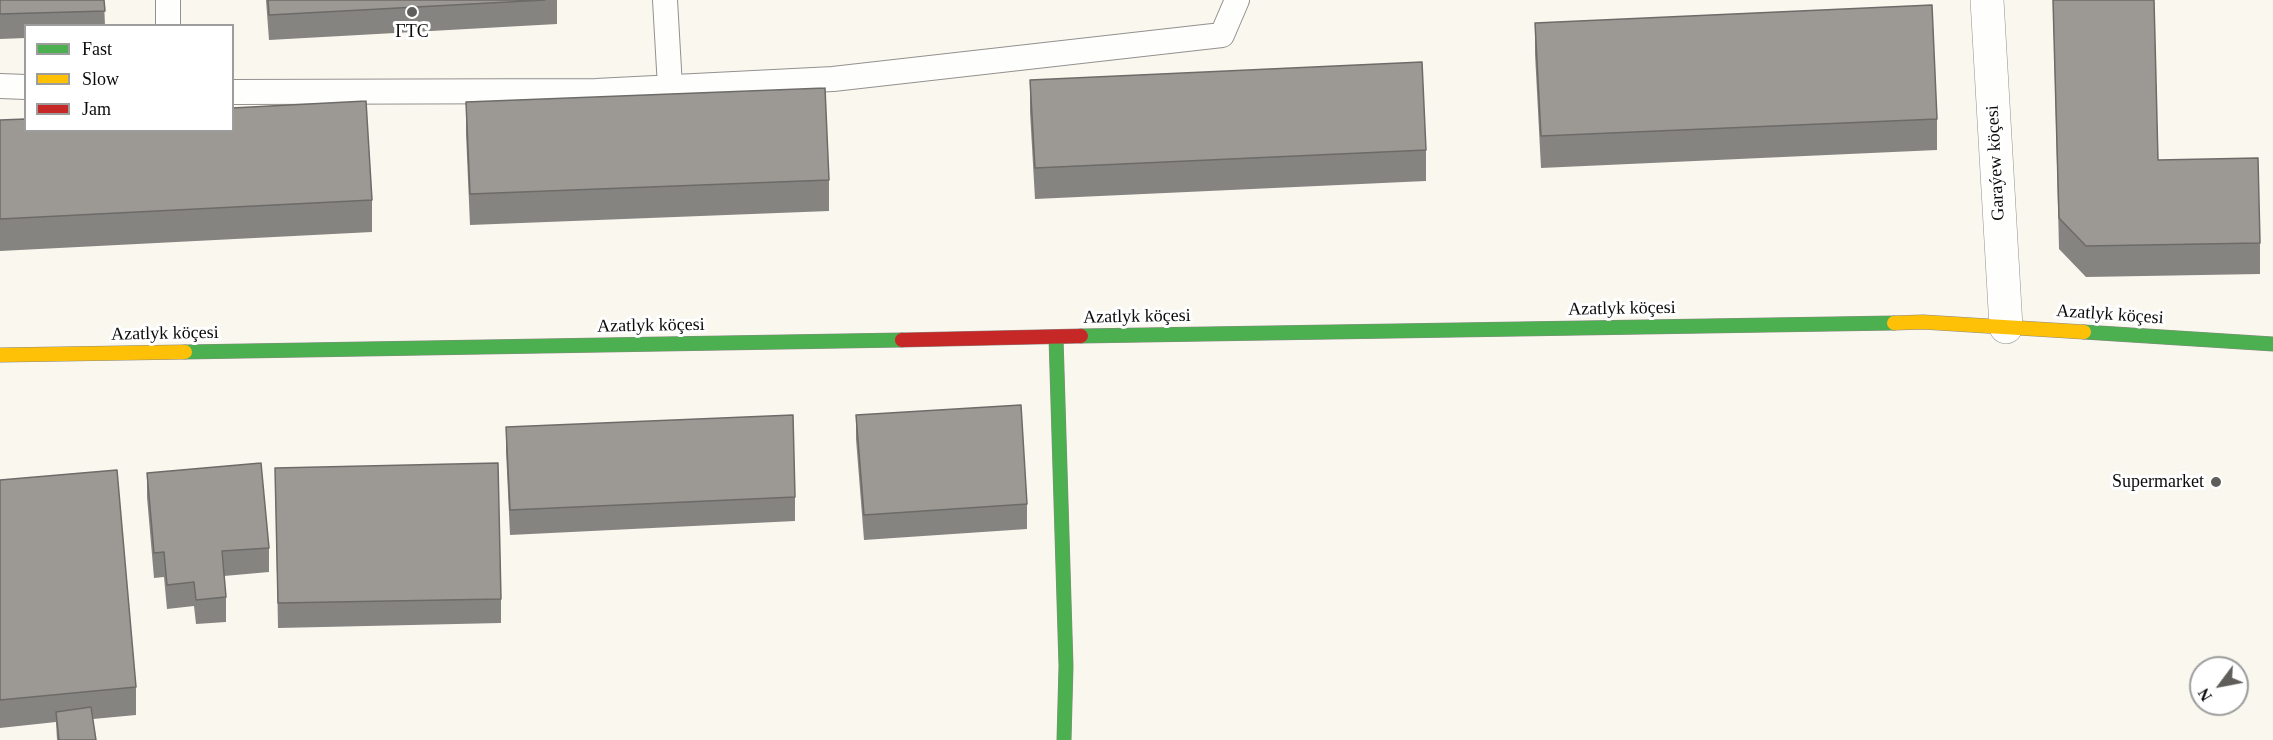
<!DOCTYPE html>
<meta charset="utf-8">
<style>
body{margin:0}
#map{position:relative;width:2273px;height:740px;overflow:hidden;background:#faf7ef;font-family:Georgia,serif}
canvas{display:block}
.legend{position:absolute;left:24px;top:24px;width:210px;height:108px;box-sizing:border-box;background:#fff;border:2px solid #9d9d9d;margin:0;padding:8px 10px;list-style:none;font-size:18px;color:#0b0b0b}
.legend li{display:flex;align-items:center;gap:12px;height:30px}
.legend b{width:30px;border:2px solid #9d9d9d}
.north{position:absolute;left:2189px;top:656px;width:60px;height:60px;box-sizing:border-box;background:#fff;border:2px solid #9d9d9d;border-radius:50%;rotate:238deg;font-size:16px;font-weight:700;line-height:24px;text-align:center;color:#0b0b0b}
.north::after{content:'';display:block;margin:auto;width:21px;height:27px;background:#5f5e5b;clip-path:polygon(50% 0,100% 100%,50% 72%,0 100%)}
</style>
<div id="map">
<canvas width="2273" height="740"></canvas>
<ul class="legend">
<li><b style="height:8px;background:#4caf50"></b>Fast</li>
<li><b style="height:8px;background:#ffc107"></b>Slow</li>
<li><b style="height:8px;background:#c62828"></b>Jam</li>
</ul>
<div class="north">N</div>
</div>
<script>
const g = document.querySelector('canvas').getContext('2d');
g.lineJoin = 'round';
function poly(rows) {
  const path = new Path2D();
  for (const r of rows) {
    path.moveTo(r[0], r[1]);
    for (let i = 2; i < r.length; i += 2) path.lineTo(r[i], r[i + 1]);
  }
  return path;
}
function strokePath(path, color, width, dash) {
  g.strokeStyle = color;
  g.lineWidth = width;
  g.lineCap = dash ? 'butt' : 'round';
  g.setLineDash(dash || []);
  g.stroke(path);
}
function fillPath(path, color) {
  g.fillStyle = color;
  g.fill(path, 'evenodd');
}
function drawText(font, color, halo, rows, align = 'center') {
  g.font = font + ' Georgia,serif';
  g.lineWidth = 6;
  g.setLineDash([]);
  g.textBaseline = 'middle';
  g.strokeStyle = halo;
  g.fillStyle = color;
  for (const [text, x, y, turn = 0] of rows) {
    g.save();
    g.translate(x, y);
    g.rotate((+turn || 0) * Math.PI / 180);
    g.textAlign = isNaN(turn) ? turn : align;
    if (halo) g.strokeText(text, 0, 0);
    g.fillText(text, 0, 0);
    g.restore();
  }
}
const lane = poly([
 [665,0,670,87],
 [168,26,168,0],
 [0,86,26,87],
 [232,92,596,91,833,79,1222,35,1237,0]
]);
const street = poly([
 [1987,0,2006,327]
]);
const fast = poly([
 [2084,332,2273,344],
 [1081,336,1894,323],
 [1056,337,1066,666,1064,740],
 [185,352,902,340]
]);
const slow = poly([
 [1894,323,1923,322,2084,332],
 [0,355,185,352]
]);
const jam = poly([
 [902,340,1081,336]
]);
strokePath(lane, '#93918e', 26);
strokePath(street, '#93918e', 34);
strokePath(fast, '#898884', 15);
strokePath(slow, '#898884', 15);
strokePath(jam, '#898884', 15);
strokePath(lane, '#fefefd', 24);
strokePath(street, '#fefefd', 33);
strokePath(fast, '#4caf50', 14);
strokePath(slow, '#ffc107', 14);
strokePath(jam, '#c62828', 14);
fillPath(poly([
 [0,0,104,0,105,26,26,26,26,38,0,39],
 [266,0,557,0,557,24,269,40],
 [2053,0,2154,0,2158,160,2260,243,2260,274,2086,277,2059,249],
 [1535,23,1937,119,1937,150,1541,168,1535,54],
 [1030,80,1426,150,1426,181,1035,199,1030,112],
 [466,102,829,180,829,211,470,225,466,134],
 [0,120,372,200,372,232,0,251],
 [856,415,1027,504,1027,529,864,540,856,439],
 [506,427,795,497,795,521,510,535,506,451],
 [275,468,501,599,501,623,278,628],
 [147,473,269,548,269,572,224,576,226,597,226,622,196,624,194,606,167,609,164,577,154,578,147,497],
 [0,480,136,687,136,715,93,719,96,740,57,740,56,722,0,728]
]), '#868480');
const building = poly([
 [0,0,104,0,105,11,0,14,0,0],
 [268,0,545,0,269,15,268,0],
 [2053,0,2154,0,2158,160,2258,158,2260,243,2086,246,2059,218,2053,0],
 [1932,5,1937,119,1541,136,1535,23,1932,5],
 [1422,62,1426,150,1035,168,1030,80,1422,62],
 [825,88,829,180,470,194,466,102,825,88],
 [366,101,372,200,0,219,0,120,26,119,26,130,232,130,232,108,366,101],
 [1021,405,1027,504,864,515,856,415,1021,405],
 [793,415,795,497,510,510,506,427,793,415],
 [261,463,269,548,222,551,226,597,196,600,194,582,167,585,164,552,154,553,147,473,261,463],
 [498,463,501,599,278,603,275,468,498,463],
 [117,470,136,687,0,700,0,480,117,470],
 [91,707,96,740,59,740,56,712,91,707]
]);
fillPath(building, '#9c9995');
strokePath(building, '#6d6b68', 1.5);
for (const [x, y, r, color] of [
 [412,12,6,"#5f5e5b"],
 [2216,482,6,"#5f5e5b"]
]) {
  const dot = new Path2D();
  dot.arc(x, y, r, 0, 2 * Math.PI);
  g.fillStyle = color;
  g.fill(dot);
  strokePath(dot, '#fff', 2);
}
drawText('18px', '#0b0b0b', '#fff', [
 ["ГТС",412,32],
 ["Supermarket",2204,482,"right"]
]);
drawText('18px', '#0b0b0b', '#fff', [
 ["Garaýew köçesi",1996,163,-93],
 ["Azatlyk köçesi",1622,309,-1],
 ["Azatlyk köçesi",2110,315,4],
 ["Azatlyk köçesi",1137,317,-1],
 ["Azatlyk köçesi",651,326,-1],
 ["Azatlyk köçesi",165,334,-1]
]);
</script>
